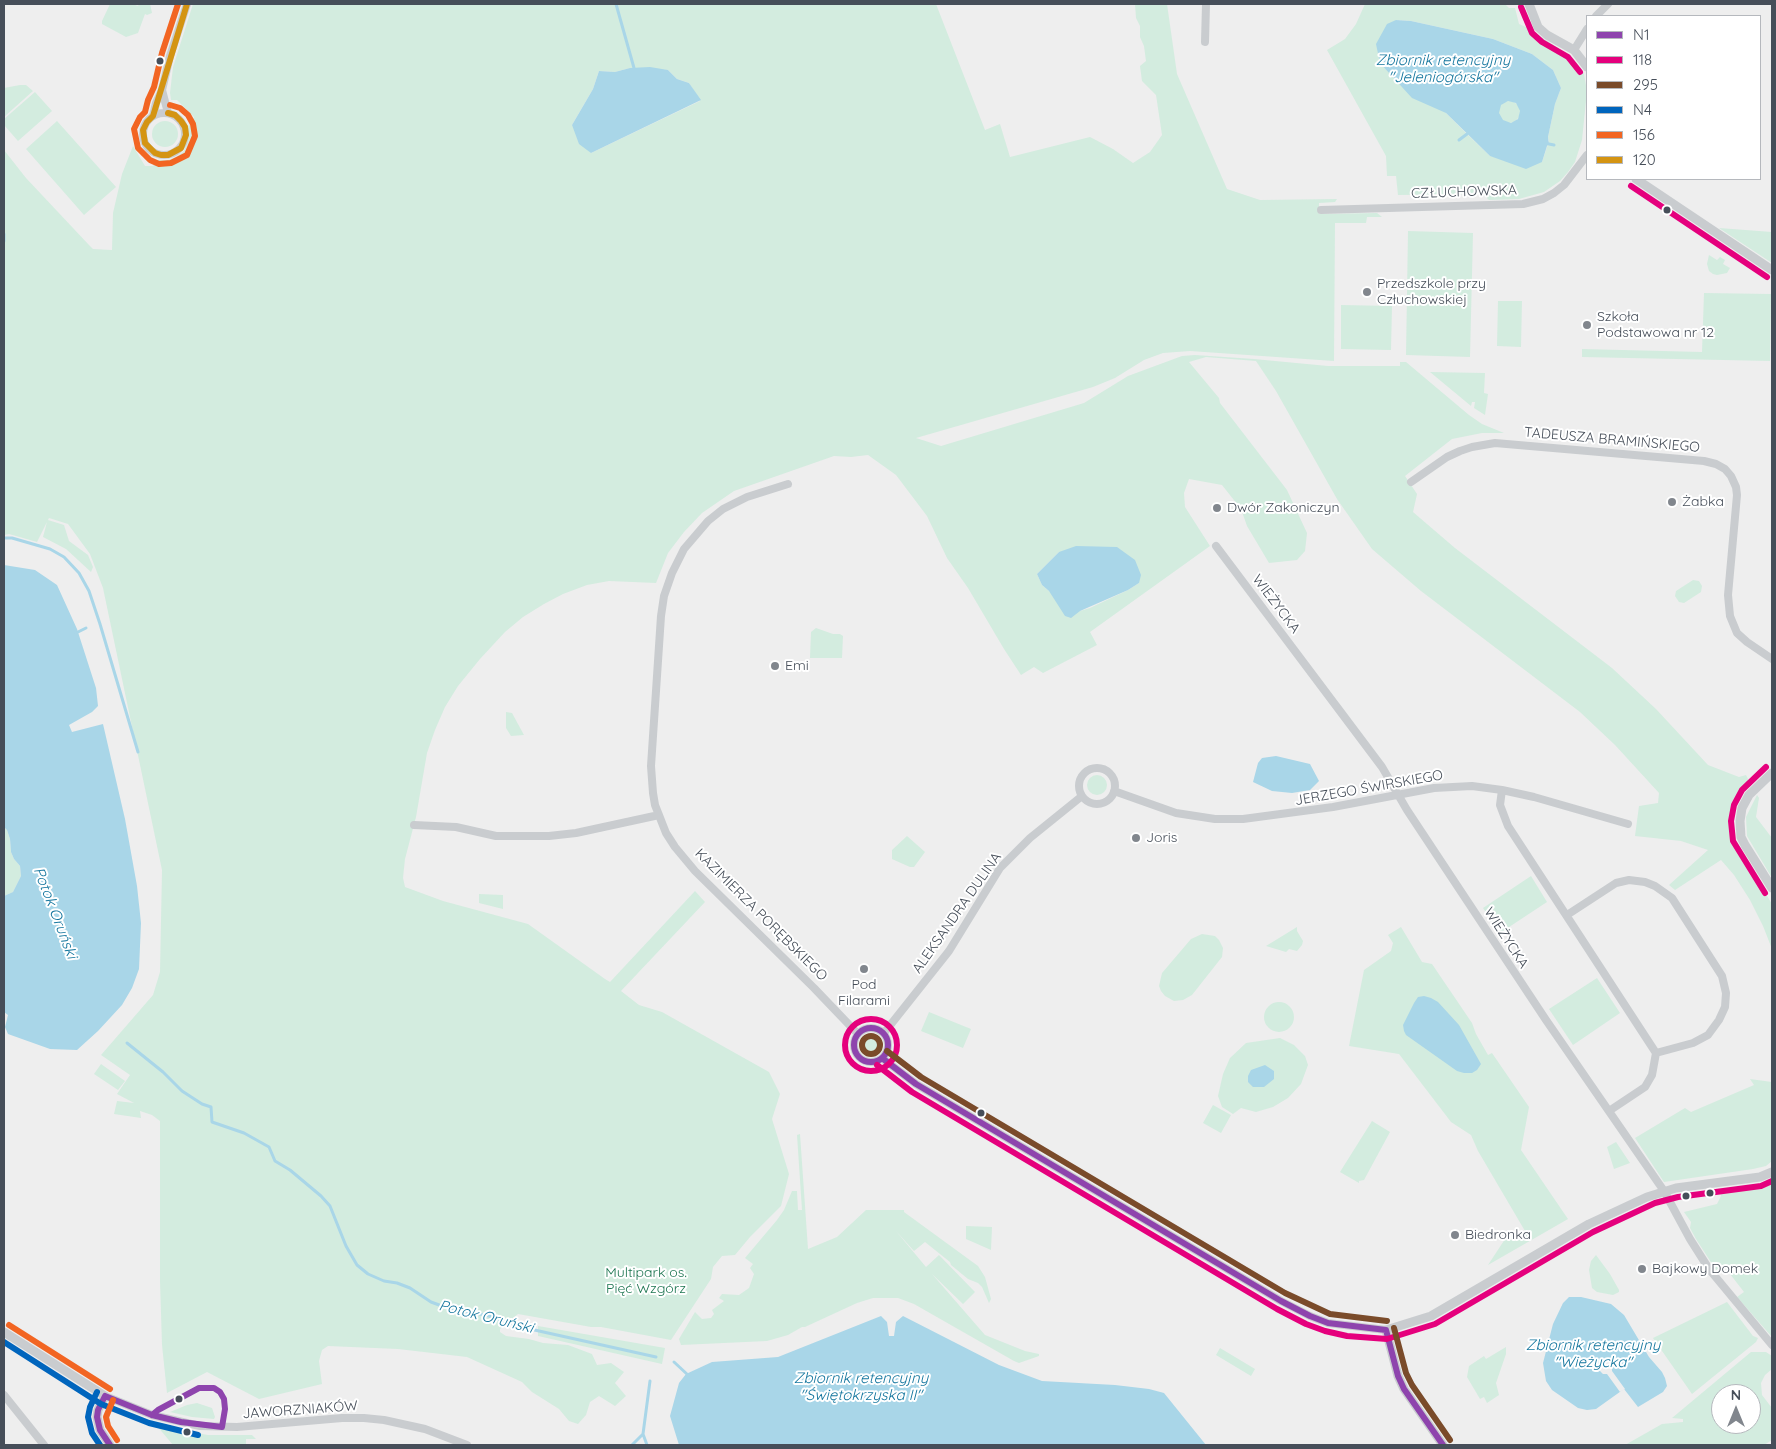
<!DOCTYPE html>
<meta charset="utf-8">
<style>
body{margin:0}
#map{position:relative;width:1776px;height:1449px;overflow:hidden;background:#eee;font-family:Quicksand,sans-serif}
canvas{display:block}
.frame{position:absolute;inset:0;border:5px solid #464e59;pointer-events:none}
.legend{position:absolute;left:1586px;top:15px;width:175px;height:165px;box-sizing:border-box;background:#fff;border:1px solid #b5b8bd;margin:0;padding:6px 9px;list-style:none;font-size:15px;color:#464e59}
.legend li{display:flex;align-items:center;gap:10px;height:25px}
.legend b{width:25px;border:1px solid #b5b8bd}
.north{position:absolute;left:1711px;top:1384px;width:50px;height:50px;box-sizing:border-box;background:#fff;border:1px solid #b5b8bd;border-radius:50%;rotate:0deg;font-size:14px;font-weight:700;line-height:20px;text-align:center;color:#464e59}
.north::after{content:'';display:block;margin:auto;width:18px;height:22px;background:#81868d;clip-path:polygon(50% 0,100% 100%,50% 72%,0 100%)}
</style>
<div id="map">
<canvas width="1776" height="1449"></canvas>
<div class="frame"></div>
<ul class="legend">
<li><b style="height:6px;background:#8e44ad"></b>N1</li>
<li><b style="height:6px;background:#e5007d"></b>118</li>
<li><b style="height:6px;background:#7a4b2a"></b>295</li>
<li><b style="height:6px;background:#0065bd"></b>N4</li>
<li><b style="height:6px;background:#f26522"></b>156</li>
<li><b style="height:6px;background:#d49412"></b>120</li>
</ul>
<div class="north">N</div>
</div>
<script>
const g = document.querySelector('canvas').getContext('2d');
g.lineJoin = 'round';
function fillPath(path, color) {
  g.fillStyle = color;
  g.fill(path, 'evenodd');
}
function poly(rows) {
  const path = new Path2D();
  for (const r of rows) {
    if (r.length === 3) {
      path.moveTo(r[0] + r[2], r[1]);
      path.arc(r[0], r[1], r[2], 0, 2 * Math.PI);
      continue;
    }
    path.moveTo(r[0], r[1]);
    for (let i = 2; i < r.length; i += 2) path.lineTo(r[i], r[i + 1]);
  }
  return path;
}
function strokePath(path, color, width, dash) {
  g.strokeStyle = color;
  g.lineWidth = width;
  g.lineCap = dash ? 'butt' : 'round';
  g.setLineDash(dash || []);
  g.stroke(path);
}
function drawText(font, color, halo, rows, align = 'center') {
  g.font = font + ' Quicksand,sans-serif';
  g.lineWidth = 4;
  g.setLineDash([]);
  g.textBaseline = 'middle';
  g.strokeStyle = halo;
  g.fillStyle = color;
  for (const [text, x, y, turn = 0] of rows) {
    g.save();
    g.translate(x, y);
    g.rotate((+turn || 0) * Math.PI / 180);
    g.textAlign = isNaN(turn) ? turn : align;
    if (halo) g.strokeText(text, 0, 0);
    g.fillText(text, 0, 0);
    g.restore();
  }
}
fillPath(poly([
 [110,4,132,4,138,6,139,4,150,4,152,13,147,15,145,14,138,33,126,37,102,24,102,21],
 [193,4,936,4,985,130,1000,124,1010,157,1090,137,1113,149,1133,163,1150,152,1162,135,1156,95,1142,81,1140,66,1146,61,1144,46,1140,37,1140,26,1136,18,1135,4,1167,4,1177,74,1227,189,1260,200,1337,199,1335,202,1319,203,1319,214,1377,213,1382,217,1367,217,1366,223,1335,223,1334,361,1190,351,1163,353,1144,360,1115,378,1093,387,916,438,941,446,1084,403,1128,376,1182,356,1195,355,1254,359,1328,366,1400,366,1400,362,1406,362,1469,415,1482,424,1504,433,1482,433,1452,439,1405,476,1417,494,1413,512,1455,548,1612,668,1656,709,1708,765,1739,777,1746,775,1750,783,1737,799,1731,817,1731,833,1737,847,1772,904,1772,949,1763,926,1750,900,1734,875,1721,860,1675,890,1669,885,1708,850,1681,841,1635,836,1639,806,1658,803,1659,793,1615,745,1580,712,1421,591,1372,549,1337,499,1276,391,1256,361,1206,357,1189,362,1219,398,1220,403,1287,490,1307,533,1305,551,1297,560,1269,563,1247,526,1241,509,1222,485,1189,479,1184,493,1185,507,1210,546,1090,632,1097,645,1043,673,1034,667,1021,675,1004,649,968,588,947,558,927,516,896,475,868,455,851,457,834,456,734,491,702,513,684,532,668,553,656,583,609,581,587,585,563,594,544,604,523,617,505,632,480,659,458,686,445,707,435,730,427,753,416,817,405,859,403,878,405,887,443,901,528,924,605,979,610,982,695,891,705,902,621,991,639,1005,662,1012,769,1072,780,1094,772,1119,789,1174,781,1206,750,1237,735,1255,722,1256,713,1267,711,1279,671,1340,601,1327,591,1327,518,1314,500,1329,500,1332,506,1336,529,1339,543,1343,568,1345,592,1354,597,1365,611,1363,624,1372,615,1383,626,1396,615,1406,599,1396,590,1402,586,1415,578,1424,569,1421,559,1409,532,1392,522,1382,467,1357,398,1349,328,1346,322,1350,319,1361,322,1384,259,1399,207,1372,167,1393,162,1345,160,1281,160,1121,152,1115,140,1111,141,1118,114,1114,117,1101,134,1103,117,1094,130,1075,101,1055,153,995,160,972,162,870,103,588,90,554,68,524,49,518,48,520,64,525,69,541,88,555,93,567,91,572,66,549,43,537,47,522,37,542,9,534,4,535,4,150,26,178,89,245,93,249,112,250,113,213,122,174,133,146,145,166,153,166,157,160,168,160,176,157,184,151,189,138,188,127,194,117,177,100,171,100,170,93,173,67],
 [630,68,668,70,677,79,689,83,700,101,591,153,572,125,593,89,599,71,615,72],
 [1059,552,1139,583,1128,590,1090,608,1080,611,1049,591,1042,585,1037,574],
 [1365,4,1505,4,1509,8,1515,8,1519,24,1533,30,1537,34,1567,54,1584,74,1587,91,1582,140,1575,162,1568,172,1560,181,1544,192,1519,199,1489,200,1483,194,1398,195,1396,176,1387,176,1386,156,1327,50,1345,39,1356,24],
 [1396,20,1411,21,1493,39,1532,54,1553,70,1561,88,1555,104,1548,137,1549,141,1542,162,1490,156,1467,134,1446,113],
 [20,85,26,85,33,91,4,117,4,88],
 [35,92,52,111,18,141,4,125,4,119],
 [1509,112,11],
 [57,121,116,187,84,215,26,149],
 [165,134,13],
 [1719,228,1772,232,1772,263],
 [1408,231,1473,233,1470,357,1406,355],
 [1709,255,1717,260,1720,257,1725,260,1723,264,1730,268,1727,273,1717,275,1713,274,1709,271,1707,264],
 [1704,293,1771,294,1770,361,1582,357,1582,349,1702,352],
 [1498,301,1522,301,1521,347,1497,346],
 [1341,305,1392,306,1391,350,1341,349],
 [1430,372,1485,373,1484,393,1488,394,1485,415,1474,408,1475,402,1472,402,1471,406],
 [1693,580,1699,581,1702,586,1701,592,1684,603,1679,602,1675,596,1676,591],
 [816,628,833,634,840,634,843,636,842,658,810,658,811,632],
 [506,712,512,713,524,735,511,736,506,728],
 [1097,785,10],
 [1757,795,1759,798,1756,817,1772,838,1772,878,1747,836,1746,817],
 [4,827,7,830,10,839,11,852,14,859,20,866,21,876,13,892,4,896],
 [907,836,925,852,914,867,910,867,892,859,892,850],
 [1531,876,1547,902,1500,933,1483,908],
 [479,894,503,895,503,909,479,903],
 [1297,927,1297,931,1303,941,1302,945,1297,951,1289,949,1286,952,1266,946],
 [1401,927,1422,962,1432,964,1472,1023,1476,1034,1488,1055,1492,1053,1529,1107,1521,1150,1568,1219,1488,1265,1509,1233,1521,1238,1525,1231,1478,1151,1471,1135,1451,1122,1399,1054,1349,1046,1364,970,1391,951,1393,943,1388,935],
 [1202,934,1215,936,1219,940,1223,948,1222,957,1192,995,1183,1000,1174,1001,1165,996,1161,991,1159,986,1162,973,1191,939],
 [1597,978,1620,1013,1573,1045,1549,1009],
 [1279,1017,15],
 [929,1012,971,1029,963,1048,921,1031],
 [871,1044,10],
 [1280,1038,1294,1045,1305,1056,1308,1065,1301,1084,1288,1098,1273,1107,1256,1112,1241,1108,1233,1114,1222,1107,1218,1096,1223,1074,1230,1058,1246,1043],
 [101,1064,125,1081,118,1090,94,1074],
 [1750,1079,1772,1082,1772,1161,1766,1166,1753,1169,1664,1182,1635,1138,1685,1108,1691,1112,1754,1085],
 [1213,1105,1231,1115,1221,1133,1203,1123],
 [1372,1121,1390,1132,1364,1180,1359,1181,1359,1183,1340,1172],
 [800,1134,808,1249,837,1237,866,1210,904,1210,904,1212,978,1266,985,1277,991,1299,989,1303,982,1287,978,1283,968,1279,951,1265,950,1262,925,1242,914,1251,896,1231,926,1267,939,1255,975,1292,963,1304,932,1274,985,1335,1025,1351,1039,1354,1039,1356,1019,1363,1014,1361,914,1304,898,1298,873,1298,857,1303,805,1327,802,1327,788,1335,767,1341,681,1345,679,1339,695,1312,702,1319,711,1318,714,1314,712,1310,724,1301,719,1298,722,1294,739,1295,749,1288,754,1274,750,1268,753,1264,745,1258,777,1220,784,1210,792,1191,797,1191,798,1210,802,1210,797,1135],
 [1616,1142,1630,1163,1614,1169,1607,1147],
 [1772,1181,1772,1337,1737,1297,1744,1292,1723,1265,1716,1270,1696,1239,1690,1228,1691,1222,1684,1212,1717,1204,1721,1196,1720,1192,1756,1186],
 [966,1226,992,1227,991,1250,966,1239],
 [1596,1255,1610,1274,1619,1290,1619,1292,1613,1295,1597,1292,1592,1288,1589,1270,1591,1261],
 [1727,1302,1753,1336,1758,1338,1756,1342,1692,1394,1653,1338],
 [538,1326,665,1348,662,1364,538,1336],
 [1506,1347,1506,1354,1496,1383,1499,1395,1487,1403,1484,1397,1480,1399,1467,1377,1469,1366,1484,1356,1486,1359],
 [1220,1348,1255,1369,1251,1376,1216,1355],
 [1751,1352,1766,1352,1772,1356,1772,1369,1765,1375,1761,1383,1762,1395,1772,1408,1772,1440,1764,1445,1625,1445,1662,1424,1683,1422,1683,1419,1672,1418],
 [1721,1394,1751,1394,1751,1424,1721,1424],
 [197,1403,212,1408,215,1417,214,1419,192,1417,170,1412,187,1405],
 [157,1426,208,1435,252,1435,256,1439,246,1439,246,1445,173,1445]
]), '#d3ecdf');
fillPath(poly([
 [1396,20,1411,21,1493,39,1532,54,1553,70,1561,88,1555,104,1548,137,1549,144,1547,146,1542,162,1526,169,1490,156,1446,113,1412,98,1380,63,1376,44,1387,24],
 [1508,101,1516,103,1520,111,1518,119,1511,123,1503,120,1499,113,1501,105],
 [650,67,668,70,677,79,689,83,701,100,591,153,579,144,572,125,593,89,599,71,615,72,630,68],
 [1076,546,1117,547,1135,560,1141,575,1139,583,1128,590,1080,611,1071,618,1065,616,1049,591,1042,585,1037,574,1059,552],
 [4,565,35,570,57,585,77,629,96,688,98,706,92,712,69,725,72,732,103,724,125,819,137,886,141,923,139,969,132,988,122,1005,98,1031,77,1050,50,1049,8,1034,5,1027,8,1015,4,1012,4,896,13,892,21,876,20,866,14,859,11,852,10,839,7,830,4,827],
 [1276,756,1310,764,1319,781,1310,790,1292,793,1272,791,1253,782,1258,763,1262,758],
 [1424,996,1431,998,1438,1002,1459,1025,1481,1064,1477,1070,1472,1073,1464,1073,1457,1071,1406,1035,1404,1031,1403,1025,1414,1003,1418,997],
 [1265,1065,1274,1071,1274,1079,1264,1087,1253,1087,1248,1082,1248,1076,1251,1070],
 [1569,1297,1581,1297,1611,1304,1624,1315,1649,1357,1662,1372,1665,1378,1667,1386,1663,1392,1638,1407,1624,1389,1596,1409,1587,1410,1578,1408,1552,1390,1546,1381,1543,1363,1553,1324,1563,1303],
 [881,1316,887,1322,889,1336,894,1336,896,1322,903,1316,999,1365,1042,1381,1115,1385,1149,1389,1164,1393,1206,1445,679,1445,670,1416,679,1383,686,1374,712,1362,778,1357]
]), '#a9d6e8');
fillPath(poly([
 [1606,1360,1612,1364,1612,1371,1625,1389,1620,1392,1607,1374,1603,1374,1600,1371,1600,1364]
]), '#eee');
strokePath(poly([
 [616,4,634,68],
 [1459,140,1467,134],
 [1549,144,1554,145],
 [4,234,4,241],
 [4,538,12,538,50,549,64,557,79,573,89,591,100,624,138,752],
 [76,633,86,628],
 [127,1043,163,1072,182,1091,202,1104,211,1107,212,1122,244,1133,269,1147,275,1161,290,1170,321,1196,330,1206,346,1246,357,1265,368,1274,384,1281,397,1283,410,1288,431,1302,453,1310,486,1315,521,1327,656,1357],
 [674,1362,688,1375],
 [632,1445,643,1434],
 [647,1445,643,1434,650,1381]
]), '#a9d6e8', 3);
strokePath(poly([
 [1596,16,1608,4],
 [1205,42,1206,4],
 [1574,50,1587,29],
 [162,90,168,113],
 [164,134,21],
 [153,116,156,103,162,90,170,56,187,4],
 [1321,210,1523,204,1543,199,1554,193,1564,185,1587,155],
 [1411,482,1447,457,1460,451,1472,447,1495,443,1704,461,1716,464,1725,469,1731,476,1736,487,1737,495,1728,595,1730,616,1737,633,1747,642,1772,659],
 [788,484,747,497,723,509,708,521,684,549,672,573,664,596,661,616,651,766,653,793,655,805,666,833,675,847,695,871,814,988,857,1033],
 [1216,546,1382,767,1407,810,1546,1020,1664,1191,1690,1239,1709,1269,1772,1345],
 [1097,786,18],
 [1502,790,1500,805,1508,826,1656,1053,1652,1075,1645,1087,1609,1111],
 [1114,791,1176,813,1215,819,1243,819,1333,807,1434,788,1472,786,1502,790,1534,797,1628,824],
 [414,825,456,827,496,836,549,836,576,833,659,815],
 [1567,915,1616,883,1629,880,1645,882,1655,886,1672,898,1722,976,1726,993,1725,1007,1719,1020,1708,1035,1693,1043,1656,1053],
 [871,1045,17],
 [884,1033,949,951,1000,868,1030,838,1082,796],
 [882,1058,916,1084,1281,1301,1310,1316,1328,1323,1386,1330],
 [4,1395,44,1445],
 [105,1396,152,1415,200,1426,237,1427,342,1418,364,1418,384,1420,425,1429,467,1445]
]), '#c9cccf', 8);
strokePath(poly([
 [1529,4,1538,27,1547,35,1574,50,1587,67],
 [1636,179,1772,270],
 [1772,773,1749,795,1742,808,1740,821,1741,837,1745,845,1772,888],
 [4,1332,105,1396,98,1410,97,1417,100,1430,110,1445],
 [1443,1445,1404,1389,1398,1376,1386,1330,1431,1316,1589,1224,1647,1197,1676,1188,1760,1177,1772,1172]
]), '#c9cccf', 9);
strokePath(poly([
 [871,1045,17],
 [882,1058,916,1084,1281,1301,1310,1316,1328,1323,1386,1330],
 [1386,1330,1398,1376,1404,1389,1443,1445],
 [105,1396,152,1415,181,1422,222,1427],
 [105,1396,98,1410,97,1417,100,1430,110,1445],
 [152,1415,158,1410,199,1388,214,1388,220,1392,224,1399,225,1409,222,1427]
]), '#8e44ad', 6);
strokePath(poly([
 [1521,7,1532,33,1542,42,1568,57,1580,72],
 [1631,186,1767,277],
 [1765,893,1733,841,1731,821,1734,805,1742,790,1766,767],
 [871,1045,26],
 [877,1065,912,1092,1277,1309,1306,1324,1325,1331,1347,1336,1387,1339,1435,1324,1593,1232,1655,1203,1678,1197,1761,1186,1772,1181]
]), '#e5007d', 6);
strokePath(poly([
 [871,1045,9],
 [887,1051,921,1077,1285,1293,1330,1314,1387,1321],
 [1394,1328,1406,1373,1412,1385,1450,1440]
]), '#7a4b2a', 6);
strokePath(poly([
 [4,1342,101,1404,149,1423,198,1435],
 [97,1392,90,1407,88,1417,92,1433,100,1445]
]), '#0065bd', 6);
strokePath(poly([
 [170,105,180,108,188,115,193,124,195,136,187,155,171,163,159,164,150,160,138,148,134,129,140,117,145,112,148,100,154,87,162,53,178,4],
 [9,1325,110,1389],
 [113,1400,106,1417,108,1426,117,1440]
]), '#f26522', 6);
strokePath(poly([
 [168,113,175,115,181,121,185,127,186,135,181,148,168,155,161,155,155,153,145,143,143,130,147,122,153,116,187,4]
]), '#d49412', 6);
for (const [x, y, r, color] of [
 [160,61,4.5,"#464e59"],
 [1667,210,4.5,"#464e59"],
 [1367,292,5,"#81868d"],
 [1587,325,5,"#81868d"],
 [1672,502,5,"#81868d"],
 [1217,508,5,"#81868d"],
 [775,666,5,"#81868d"],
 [1136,838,5,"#81868d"],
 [864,969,5,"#81868d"],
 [981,1113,4.5,"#464e59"],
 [1710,1193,4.5,"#464e59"],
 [1686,1196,4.5,"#464e59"],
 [1455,1235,5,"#81868d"],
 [1642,1269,5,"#81868d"],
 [179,1399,4.5,"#464e59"],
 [187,1432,4.5,"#464e59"]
]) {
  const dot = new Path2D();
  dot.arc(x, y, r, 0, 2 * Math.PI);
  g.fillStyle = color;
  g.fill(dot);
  strokePath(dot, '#fff', 2);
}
drawText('14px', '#464e59', '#fff', [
 ["CZŁUCHOWSKA",1464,192,-2],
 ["TADEUSZA BRAMIŃSKIEGO",1612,440,5],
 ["WIEŻYCKA",1276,604,53],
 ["JERZEGO ŚWIRSKIEGO",1369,788,-10],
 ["ALEKSANDRA DULINA",957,913,-55],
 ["KAZIMIERZA PORĘBSKIEGO",761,915,45],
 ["WIEŻYCKA",1506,938,57],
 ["JAWORZNIAKÓW",300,1410,-4]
]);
drawText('14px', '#464e59', '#fff', [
 ["Przedszkole przy",1377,284],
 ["Człuchowskiej",1377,300],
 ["Szkoła",1597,317],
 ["Podstawowa nr 12",1597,333],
 ["Żabka",1682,502],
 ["Dwór Zakoniczyn",1227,508],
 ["Emi",785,666],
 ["Joris",1146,838],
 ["Pod",864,985,"center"],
 ["Filarami",864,1001,"center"],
 ["Biedronka",1465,1235],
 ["Bajkowy Domek",1652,1269]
], 'left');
drawText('14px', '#1c7550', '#fff', [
 ["Multipark os.",646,1273],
 ["Pięć Wzgórz",646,1289]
]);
drawText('italic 15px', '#14769e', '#fff', [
 ["Zbiornik retencyjny",1443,60],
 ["\"Jeleniogórska\"",1443,77],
 ["Potok Oruński",55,913,69],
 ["Potok Oruński",486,1317,14],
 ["Zbiornik retencyjny",1593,1345],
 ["\"Wieżycka\"",1593,1362],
 ["Zbiornik retencyjny",861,1378],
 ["\"Świętokrzyska II\"",861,1395]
]);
</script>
